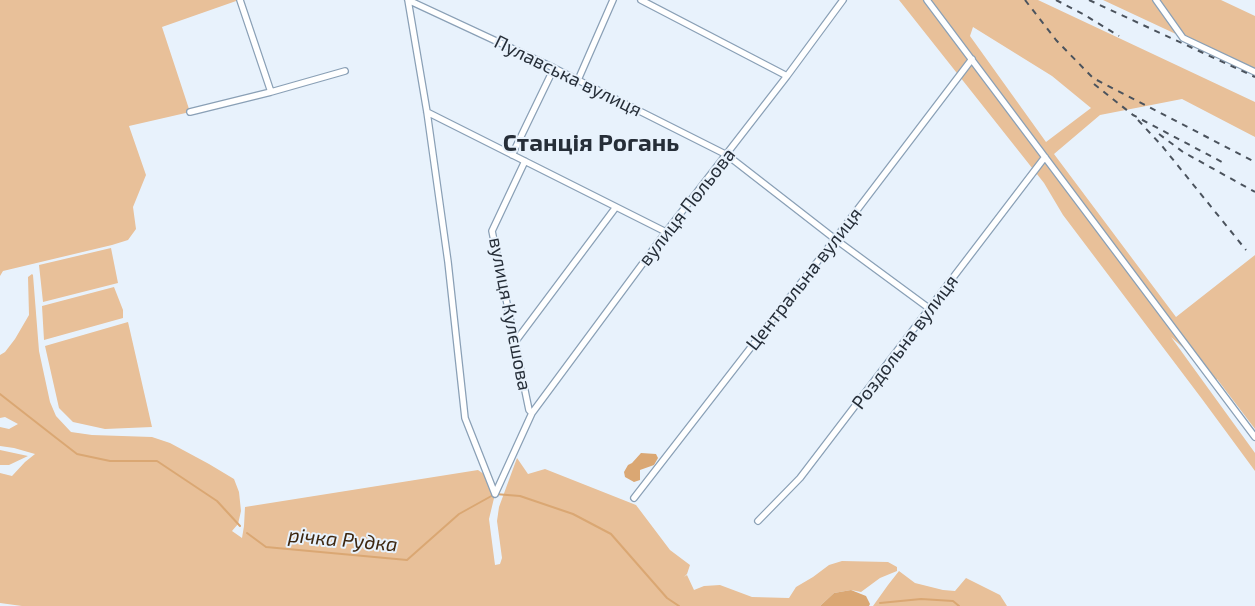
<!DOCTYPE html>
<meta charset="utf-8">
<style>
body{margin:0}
canvas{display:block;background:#e8f2fc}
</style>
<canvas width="1255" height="606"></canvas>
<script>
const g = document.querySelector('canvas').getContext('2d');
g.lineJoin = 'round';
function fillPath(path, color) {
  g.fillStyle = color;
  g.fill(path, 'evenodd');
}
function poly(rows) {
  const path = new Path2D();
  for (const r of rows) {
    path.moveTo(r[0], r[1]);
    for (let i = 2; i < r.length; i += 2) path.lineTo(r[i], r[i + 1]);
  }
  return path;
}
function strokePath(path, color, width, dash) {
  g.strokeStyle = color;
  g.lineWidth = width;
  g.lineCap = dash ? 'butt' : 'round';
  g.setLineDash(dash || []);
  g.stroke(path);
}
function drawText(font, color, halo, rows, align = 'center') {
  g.font = font + ' "Exo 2",sans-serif';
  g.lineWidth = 4;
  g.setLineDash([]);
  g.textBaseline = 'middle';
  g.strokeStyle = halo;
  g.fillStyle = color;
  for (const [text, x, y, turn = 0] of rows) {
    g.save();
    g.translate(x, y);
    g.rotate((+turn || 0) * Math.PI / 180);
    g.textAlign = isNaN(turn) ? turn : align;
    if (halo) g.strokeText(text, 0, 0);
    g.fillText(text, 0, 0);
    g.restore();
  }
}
fillPath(poly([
 [0,0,239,0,162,27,190,112,129,126,146,175,133,207,136,229,128,240,112,245,3,271,0,276],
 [899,0,1038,0,1255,102,1255,137,1182,99,1100,115,1054,154,1176,317,1255,255,1255,429,1217,379,1213,381,1198,361,1171,337,1255,453,1255,471,1202,399,1063,215,1044,183],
 [973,27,1052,76,1091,108,1046,142,970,36],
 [1103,0,1221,0,1255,16,1255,71],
 [111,248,118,283,43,302,39,265],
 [32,274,33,275,39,351,50,402,56,416,71,432,92,435,152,437,170,443,209,464,234,479,239,492,241,511,238,524,232,531,242,538,244,526,245,507,478,470,488,477,495,494,489,519,495,565,500,564,502,558,497,521,499,507,517,458,528,474,545,469,636,505,670,550,690,565,687,574,684,577,687,575,694,590,704,586,720,585,752,597,789,598,796,587,813,577,829,565,842,561,888,562,897,567,897,571,880,578,861,592,851,590,834,593,820,606,22,606,0,603,0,473,12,476,25,462,35,454,14,448,0,446,0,427,9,429,18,424,5,417,0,418,0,355,5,352,15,339,29,315,28,277],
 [114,287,123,310,123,318,44,340,42,306],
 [128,322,152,427,105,429,73,422,59,408,45,346],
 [0,450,28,456,9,465,0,465],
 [899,571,915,583,943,590,955,591,966,578,1000,595,1007,606,873,606,888,585]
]), '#e8c099');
fillPath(poly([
 [641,453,656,454,658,458,654,465,640,470,640,480,634,482,625,477,624,472,628,465,632,463],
 [851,590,866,596,870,604,869,606,820,606,834,593]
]), '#daa773');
strokePath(poly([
 [0,394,55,437,77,454,110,461,157,461,217,501,240,526],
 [247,533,266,547,407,560,459,514,495,494,520,496,573,514,611,534,667,598,679,606],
 [880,603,921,599,953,601,959,606]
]), '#daa773', 2);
const street = poly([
 [240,0,271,92],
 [408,0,554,68,727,155,835,239,930,309],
 [408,0,427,112,448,262,465,418,495,494],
 [641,0,787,76],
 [927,0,1255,437],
 [1156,0,1183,38,1255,72],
 [578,80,613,0],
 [190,112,271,92,345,71],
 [427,112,666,232],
 [512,155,554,68],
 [525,161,492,231,529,410,532,413],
 [515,342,616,207],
 [495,494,532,413,666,232,787,76,843,0],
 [634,498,835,239,972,59],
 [758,521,800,478,1045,157]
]);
strokePath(street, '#8aa0b6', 8);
strokePath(street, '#fff', 5.5);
strokePath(poly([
 [1025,0,1056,40,1093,78,1255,162],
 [1056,0,1083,14,1119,36],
 [1089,0,1255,77],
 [1094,84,1133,115,1222,162],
 [1138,120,1162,146,1246,250],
 [1159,134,1183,152,1255,192]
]), '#4b535d', 2, [6, 6]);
drawText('19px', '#262e38', '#e8f2fc', [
 ["Пулавська вулиця",568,76,26],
 ["вулиця Польова",687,207,-52],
 ["Центральна вулиця",804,279,-52],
 ["вулиця Кулєшова",510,314,79],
 ["Роздольна вулиця",905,342,-53]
]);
drawText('italic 20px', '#3d2710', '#e8f2fc', [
 ["річка Рудка",343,540,5]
]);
drawText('bold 24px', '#262e38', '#e8f2fc', [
 ["Станція Рогань",591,143]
]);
</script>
